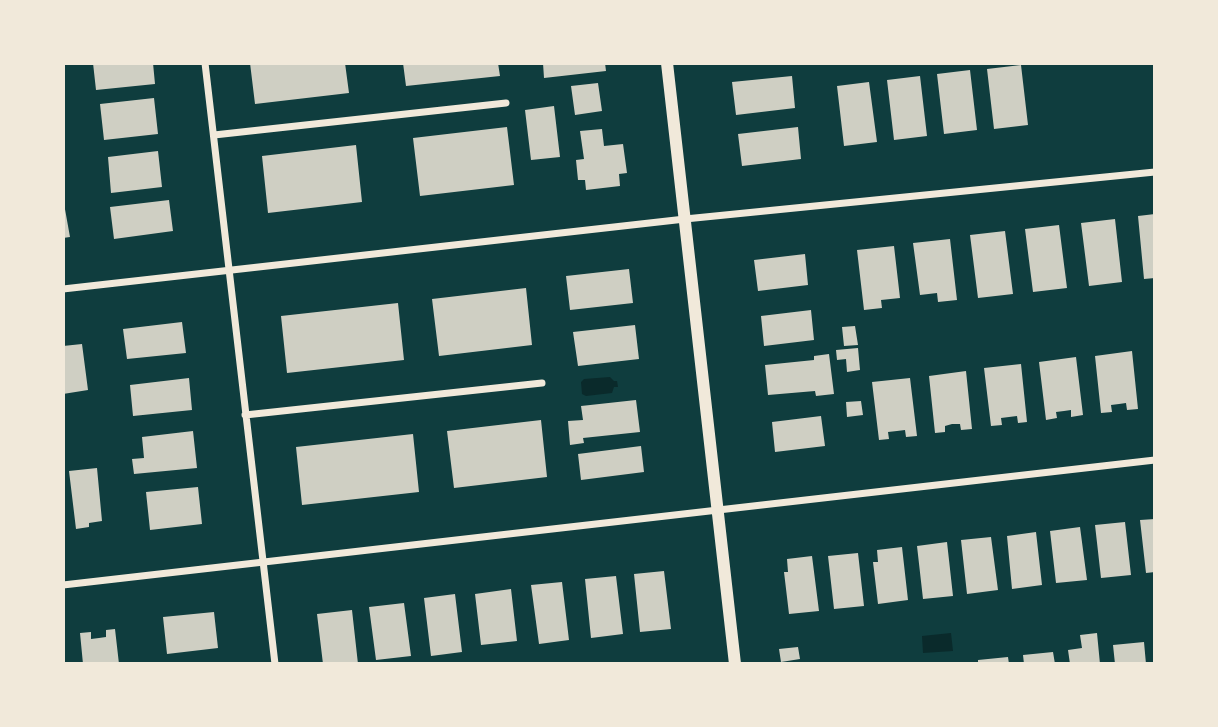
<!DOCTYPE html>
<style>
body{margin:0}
#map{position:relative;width:1218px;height:727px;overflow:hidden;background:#0f3d3e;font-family:Manrope,sans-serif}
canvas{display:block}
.frame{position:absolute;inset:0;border:65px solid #f1e9da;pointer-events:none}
</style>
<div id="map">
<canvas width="1218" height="727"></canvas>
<div class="frame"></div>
</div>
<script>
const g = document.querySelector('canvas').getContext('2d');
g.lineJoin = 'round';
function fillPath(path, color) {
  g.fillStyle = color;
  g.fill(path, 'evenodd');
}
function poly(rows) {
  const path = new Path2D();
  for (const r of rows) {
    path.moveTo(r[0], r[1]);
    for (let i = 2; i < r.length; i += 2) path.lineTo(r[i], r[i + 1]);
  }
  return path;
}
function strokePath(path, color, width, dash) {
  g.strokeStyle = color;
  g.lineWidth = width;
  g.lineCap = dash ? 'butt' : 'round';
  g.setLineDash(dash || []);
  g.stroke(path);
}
fillPath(poly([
 [610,377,614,381,617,381,618,387,614,387,612,393,586,396,582,394,581,382,584,379],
 [951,633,953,651,923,653,922,636]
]), '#0a2a2b');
fillPath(poly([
 [93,63,153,63,155,84,96,90],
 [250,63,345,63,349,93,255,104],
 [403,63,498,63,500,76,406,86],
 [543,63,605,63,606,71,544,78],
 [1021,65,1028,125,994,129,987,69],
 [970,70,977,130,944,134,937,74],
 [792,76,795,108,736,115,732,82],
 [920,76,927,136,894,140,887,80],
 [869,82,877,142,844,146,837,86],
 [598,83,602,111,575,115,571,86],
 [154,98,158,134,104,140,100,104],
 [554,106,560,157,531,160,525,110],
 [507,127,514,185,420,196,413,138],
 [798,127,801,159,742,166,738,134],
 [602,129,604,146,623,144,627,173,619,174,620,186,586,190,585,180,578,180,576,160,584,159,580,131],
 [356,145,362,202,268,213,262,156],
 [158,151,162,187,111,193,108,157],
 [63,198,70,237,63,238],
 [169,200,173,231,114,239,110,207],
 [1155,214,1155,278,1144,279,1138,216],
 [1115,219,1122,282,1089,286,1081,223],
 [1059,225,1067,288,1033,292,1025,229],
 [1005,231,1013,294,978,298,970,235],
 [950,239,957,300,938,302,937,293,920,295,913,243],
 [894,246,900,298,881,300,882,308,864,310,857,250],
 [805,254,808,285,758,291,754,260],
 [629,269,633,303,570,310,566,276],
 [526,288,532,345,439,356,432,299],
 [398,303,404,360,287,373,281,316],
 [811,310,814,340,764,346,761,316],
 [182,322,186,353,127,359,123,329],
 [635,325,639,359,578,366,573,332],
 [855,326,858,345,844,346,842,327],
 [82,344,88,390,63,394,63,346],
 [858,348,860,370,847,372,846,359,837,360,836,350],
 [1132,351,1138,409,1127,410,1126,403,1119,404,1111,405,1112,412,1101,413,1095,356],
 [829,354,834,394,816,396,815,391,768,395,765,365,814,360,814,356],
 [1076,357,1083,415,1071,417,1071,410,1064,411,1056,412,1057,418,1046,420,1039,362],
 [1021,364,1027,422,1018,423,1017,416,1001,418,1002,425,991,426,984,368],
 [966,371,972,429,961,430,960,424,952,424,945,426,945,432,935,433,929,376],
 [189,378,192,410,133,416,130,385],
 [910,378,917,436,906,437,905,430,897,431,888,432,889,439,879,440,872,382],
 [636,400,640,432,583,438,584,443,570,445,568,421,583,420,581,406],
 [861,401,863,415,847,417,846,402],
 [821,416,825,446,775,452,772,422],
 [541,420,547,477,454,488,447,431],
 [193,431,197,468,134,474,132,459,144,458,142,437],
 [413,434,419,492,302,505,296,447],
 [641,446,644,472,581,480,578,454],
 [97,468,102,521,89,523,89,527,76,529,69,471],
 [198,487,202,524,150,530,146,492],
 [1155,519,1155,572,1146,573,1140,520],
 [1125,522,1131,575,1101,578,1095,525],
 [1080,527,1087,580,1056,583,1050,531],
 [1036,532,1042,585,1012,589,1007,536],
 [991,537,998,590,967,594,961,540],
 [947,542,953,596,923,599,917,546],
 [902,547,908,600,878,604,873,562,878,562,877,550],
 [858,553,864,606,834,609,828,556],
 [812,556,819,611,789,614,784,572,788,572,787,559],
 [664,571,671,629,640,632,634,574],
 [616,576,623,634,591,638,585,579],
 [562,582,569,640,539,644,531,585],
 [511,589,517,641,481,645,475,594],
 [455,594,462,652,431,656,424,598],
 [404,603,411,656,376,660,369,607],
 [352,610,358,664,323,664,317,614],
 [214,612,218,648,167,654,163,617],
 [115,629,119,664,83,664,80,633,91,632,91,639,99,638,106,637,106,630],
 [1097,633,1100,664,1070,664,1068,650,1082,648,1080,635],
 [1144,642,1146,664,1115,664,1113,645],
 [798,647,800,659,781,662,779,649],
 [1053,652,1055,664,1024,664,1023,655],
 [1008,657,1009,664,978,664,978,660]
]), '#cfcfc3');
strokePath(poly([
 [205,63,275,664],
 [214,135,506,103],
 [63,289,685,219,1155,172],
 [245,415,542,383],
 [63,585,1155,460]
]), '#f1e9da', 7);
strokePath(poly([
 [667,63,735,664]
]), '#f1e9da', 12);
</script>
